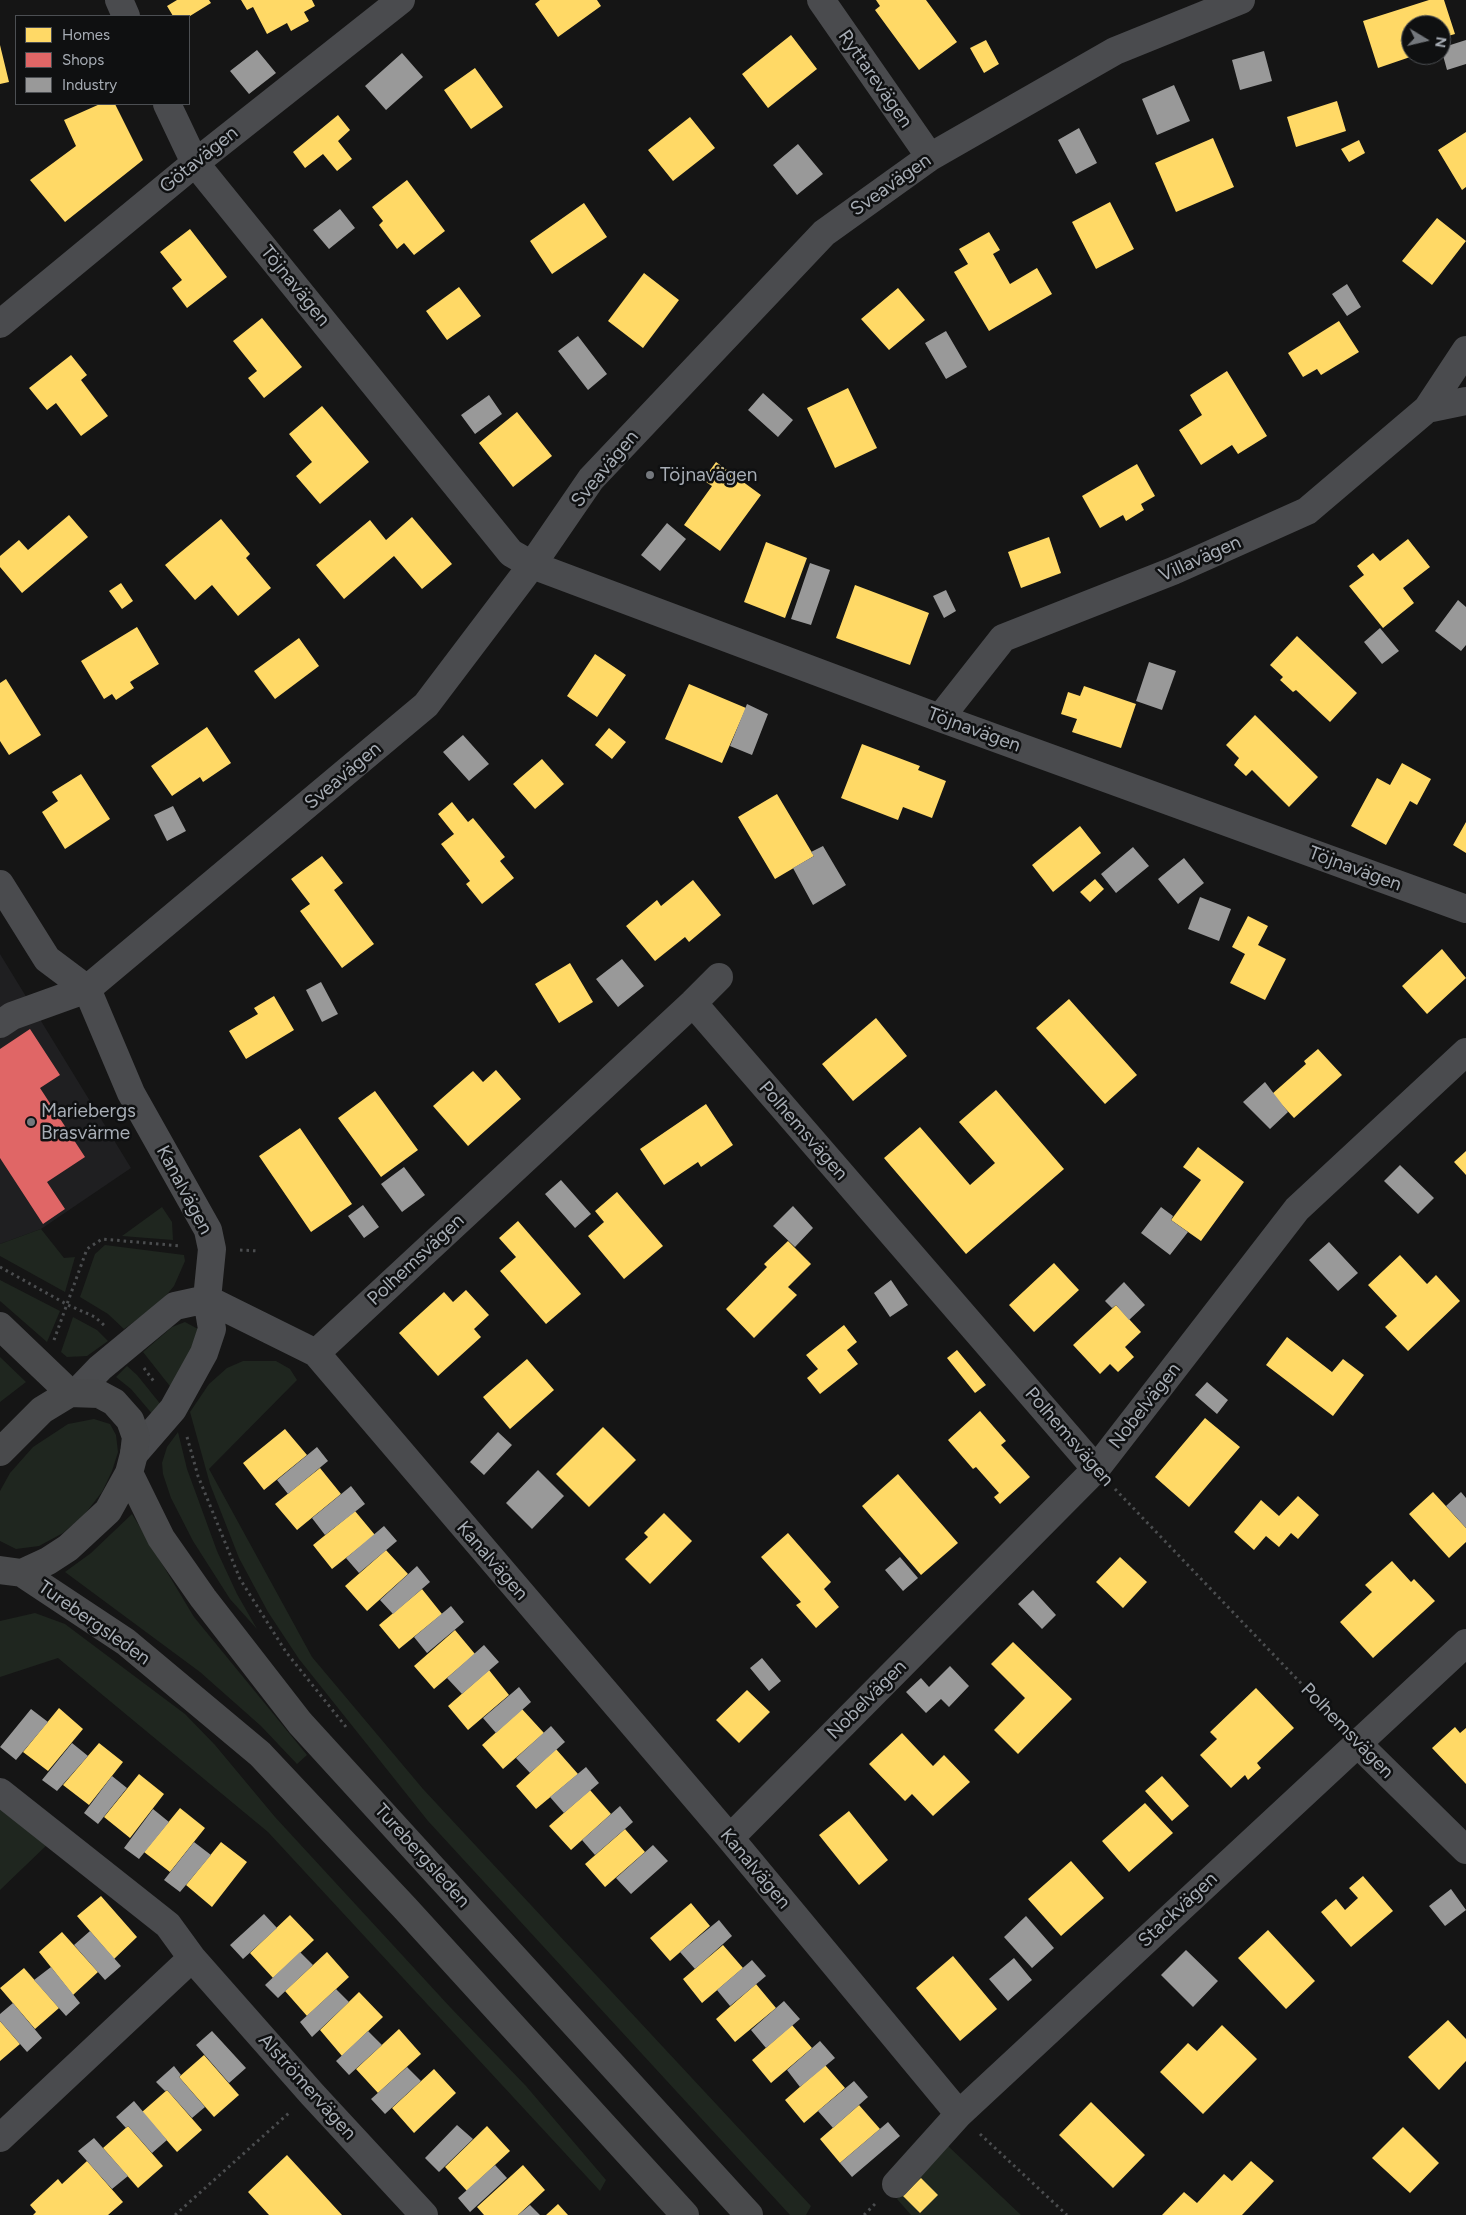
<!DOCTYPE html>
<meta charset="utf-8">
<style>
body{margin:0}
#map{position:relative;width:1466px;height:2215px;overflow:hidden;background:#151515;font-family:Figtree,sans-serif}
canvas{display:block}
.legend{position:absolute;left:15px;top:15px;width:175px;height:90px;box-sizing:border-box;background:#0f1011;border:1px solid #4c4f53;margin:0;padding:6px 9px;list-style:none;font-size:15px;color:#a7adb5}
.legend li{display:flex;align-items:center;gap:10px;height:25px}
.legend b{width:25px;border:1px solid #4c4f53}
.north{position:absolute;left:1401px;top:15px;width:50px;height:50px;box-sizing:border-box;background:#0f1011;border:1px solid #4c4f53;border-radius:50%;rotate:99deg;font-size:14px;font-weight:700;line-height:20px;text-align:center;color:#a7adb5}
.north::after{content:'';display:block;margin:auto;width:18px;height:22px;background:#74787d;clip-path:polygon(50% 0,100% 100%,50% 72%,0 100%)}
</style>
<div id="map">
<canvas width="1466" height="2215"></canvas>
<ul class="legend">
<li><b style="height:14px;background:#ffd966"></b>Homes</li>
<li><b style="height:14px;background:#e06666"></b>Shops</li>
<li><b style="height:14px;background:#999"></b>Industry</li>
</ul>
<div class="north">N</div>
</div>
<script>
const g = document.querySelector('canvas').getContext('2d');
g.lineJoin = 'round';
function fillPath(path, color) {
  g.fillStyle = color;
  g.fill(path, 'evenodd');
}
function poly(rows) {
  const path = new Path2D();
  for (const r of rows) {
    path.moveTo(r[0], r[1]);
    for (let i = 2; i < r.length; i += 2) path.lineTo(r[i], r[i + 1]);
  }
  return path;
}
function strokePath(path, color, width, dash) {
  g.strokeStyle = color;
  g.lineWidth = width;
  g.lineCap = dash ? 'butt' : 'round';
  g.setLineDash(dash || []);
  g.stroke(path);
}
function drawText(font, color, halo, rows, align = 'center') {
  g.font = font + ' Figtree,sans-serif';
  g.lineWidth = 5;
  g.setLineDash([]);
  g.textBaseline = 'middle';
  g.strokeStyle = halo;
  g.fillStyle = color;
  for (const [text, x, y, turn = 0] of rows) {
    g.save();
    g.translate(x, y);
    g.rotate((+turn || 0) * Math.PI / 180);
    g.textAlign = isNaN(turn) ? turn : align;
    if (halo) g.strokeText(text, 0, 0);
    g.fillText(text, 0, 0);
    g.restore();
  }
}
fillPath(poly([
 [0,954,131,1168,41,1229,0,1244]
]), '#1f1f21');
fillPath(poly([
 [162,1207,172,1222,173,1240,122,1236],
 [41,1229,64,1258,75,1257,65,1292,0,1256,0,1244],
 [105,1245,184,1255,185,1261,174,1286,159,1304,124,1329,108,1314,80,1297,95,1254],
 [0,1280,60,1311,47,1342,0,1301],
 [73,1317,97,1330,108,1341,87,1356,67,1357,61,1352],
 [185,1322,198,1329,201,1335,173,1390,143,1352,172,1327],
 [0,1357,26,1382,0,1402],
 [243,1361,276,1361,290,1369,297,1380,209,1469,312,1657,423,1789,811,2206,806,2215,790,2215,428,1821,299,1659,268,1612,239,1558,210,1484,190,1412,209,1384,227,1368],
 [127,1366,137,1375,162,1406,154,1416,131,1389,116,1377],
 [94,1419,110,1424,116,1435,118,1452,112,1471,102,1492,84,1515,63,1533,39,1546,16,1549,0,1541,0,1491,10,1473,33,1447,68,1424],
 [178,1432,187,1469,217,1551,237,1594,257,1629,230,1599,193,1541,171,1498,163,1474,162,1463,167,1447],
 [132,1514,194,1617,307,1755,297,1764,261,1726,200,1672,65,1572,91,1553],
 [35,1613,65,1624,185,1714,215,1745,275,1817,450,2007,526,2086,606,2180,600,2191,268,1832,58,1658,0,1677,0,1621],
 [0,1800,50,1842,0,1890],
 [948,2146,1021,2215,911,2215,897,2199]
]), '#1f261f');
fillPath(poly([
 [177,0,209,0,211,3,190,16,173,16,167,6],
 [241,0,312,0,315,6,304,12,309,21,291,31,287,23,267,34,253,7,247,10],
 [540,0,597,0,601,6,558,37,535,4],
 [876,0,926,0,957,42,919,70,875,10,880,6],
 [1429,0,1444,0,1455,34,1441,38,1441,25,1411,25,1411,55,1416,55,1378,68,1363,21],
 [791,35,817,69,768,108,742,74],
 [986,40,999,64,984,73,970,48],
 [0,45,9,82,0,84],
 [475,68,503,107,471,129,444,90],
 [1337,101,1346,131,1296,147,1287,117],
 [100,104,115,104,143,160,65,222,30,180,76,146,64,120],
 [338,115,350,130,338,141,352,159,337,171,323,154,305,168,293,152],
 [690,117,715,148,673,181,648,150],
 [1466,132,1466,187,1462,190,1438,150],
 [1213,138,1234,187,1176,212,1155,163],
 [1359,140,1365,153,1349,162,1341,149],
 [407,180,445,231,414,255,404,243,397,249,379,225,383,221,372,207],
 [1110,202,1134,249,1096,269,1072,222],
 [584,203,607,237,552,274,530,241],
 [1437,218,1466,241,1432,285,1402,261],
 [190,229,227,277,187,308,172,288,182,280,160,252],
 [989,232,1000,250,993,254,1010,284,1037,268,1052,294,989,331,954,272,968,264,959,249],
 [644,273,679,300,643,348,608,321],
 [459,287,481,316,447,340,426,311],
 [898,288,925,320,889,350,861,319],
 [262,318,302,367,264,398,248,378,257,371,233,341],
 [1339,321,1359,352,1321,375,1317,369,1303,377,1288,353],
 [71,355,87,375,81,380,108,416,81,436,56,403,47,410,29,388],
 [1227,371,1267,436,1238,454,1232,445,1201,465,1179,430,1202,415,1190,395],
 [848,388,877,448,835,468,807,408],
 [322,406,369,462,320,504,296,476,312,462,289,434],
 [517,412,552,456,513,487,479,443],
 [716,462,761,495,720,551,684,525,712,486,703,480],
 [1137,464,1155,496,1141,504,1144,510,1126,521,1123,515,1100,528,1082,496],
 [69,515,88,537,22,593,0,567,0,556,19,540,28,550],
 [412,517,452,564,422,589,394,556,344,599,316,565,370,520,386,540],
 [221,519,250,554,246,558,271,588,238,616,212,585,195,600,165,565],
 [1049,537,1061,573,1021,588,1008,552],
 [1408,539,1430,567,1403,588,1414,603,1383,628,1349,586,1364,575,1357,566,1373,553,1380,561],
 [766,542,807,558,785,618,744,602],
 [121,583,133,601,122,609,109,591],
 [855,585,929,613,910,665,836,638],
 [137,627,159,664,130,682,134,688,116,700,112,694,104,699,81,661],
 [1297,636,1357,693,1330,722,1296,690,1293,692,1280,680,1283,677,1270,665],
 [299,638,319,666,275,699,254,671],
 [595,654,626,675,597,717,567,696],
 [6,679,41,735,9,755,0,741,0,683],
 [689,684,746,708,722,763,665,739],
 [1084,686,1136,704,1121,748,1072,732,1077,719,1061,714,1068,692,1080,696],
 [1255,715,1318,777,1289,807,1252,770,1246,776,1234,765,1239,758,1226,745],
 [207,727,231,763,203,782,200,777,172,796,151,766],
 [609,728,626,742,612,759,595,745],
 [862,744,920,766,918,770,946,781,932,818,903,807,898,820,841,798],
 [542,759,564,784,535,809,513,784],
 [1402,763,1431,779,1417,805,1410,801,1386,845,1351,826,1377,778,1390,785],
 [81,774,110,819,65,849,42,812,58,801,52,792],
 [777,794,814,856,775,879,738,817],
 [452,802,468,822,473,818,505,857,500,861,514,878,482,904,466,884,470,881,441,844,454,834,438,814],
 [1466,822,1466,853,1453,845],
 [1080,826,1101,853,1053,892,1032,865],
 [322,856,343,883,334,890,374,944,342,968,300,911,310,904,291,879],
 [1095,879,1104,889,1090,902,1080,892],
 [693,880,721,915,689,942,685,937,655,961,626,926,657,900,661,906],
 [1248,916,1268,926,1258,945,1286,959,1265,1000,1230,983,1245,954,1232,947],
 [1442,949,1466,978,1427,1014,1402,986],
 [570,963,593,1002,559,1023,535,984],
 [274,996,294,1030,246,1059,229,1031,258,1014,254,1008],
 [1069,999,1137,1075,1105,1104,1036,1028],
 [876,1018,907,1056,853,1101,822,1064],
 [1318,1049,1342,1075,1294,1118,1272,1094,1306,1064,1304,1061],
 [496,1070,521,1099,468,1146,433,1106,473,1071,483,1082],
 [996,1090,1064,1169,966,1254,884,1158,920,1127,970,1185,995,1163,959,1122],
 [375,1091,418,1150,381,1177,338,1118],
 [706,1104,733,1145,701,1167,698,1162,664,1185,640,1149],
 [300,1128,352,1204,311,1232,259,1156],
 [1198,1147,1244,1182,1201,1241,1171,1220,1201,1180,1183,1167],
 [1466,1151,1466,1175,1454,1162],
 [617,1192,663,1246,624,1279,588,1236,604,1222,595,1211],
 [518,1221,581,1294,546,1324,500,1271,516,1257,499,1238],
 [788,1241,811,1264,788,1287,797,1295,754,1338,726,1309,767,1267,764,1264],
 [1400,1255,1427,1284,1436,1275,1460,1301,1408,1351,1385,1327,1397,1316,1368,1285],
 [1054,1263,1079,1290,1034,1332,1009,1305],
 [466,1290,489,1315,474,1329,481,1337,438,1376,399,1333,444,1292,453,1302],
 [1116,1305,1141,1332,1125,1347,1134,1357,1118,1372,1110,1364,1100,1374,1073,1345],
 [844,1325,857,1342,847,1350,858,1364,820,1394,807,1378,818,1369,806,1355],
 [1287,1337,1332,1372,1343,1359,1364,1375,1333,1416,1266,1365],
 [957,1350,986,1385,975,1393,947,1358],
 [527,1359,554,1390,510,1429,483,1397],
 [980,1411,1006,1441,1001,1445,1030,1477,1000,1504,994,1497,999,1493,976,1467,973,1469,948,1440],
 [1205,1418,1240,1447,1189,1507,1155,1477],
 [603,1427,636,1460,589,1507,556,1474],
 [285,1429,307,1455,264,1490,243,1463],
 [320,1468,341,1494,297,1530,275,1504],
 [898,1474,958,1543,921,1575,862,1506],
 [1433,1492,1466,1528,1466,1542,1449,1558,1409,1514],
 [1298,1496,1319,1515,1298,1539,1291,1533,1279,1547,1266,1536,1254,1550,1234,1532,1261,1500,1279,1516],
 [355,1511,375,1535,332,1569,313,1545],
 [664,1513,692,1541,650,1584,625,1559,648,1537,644,1533],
 [788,1533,831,1582,824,1589,839,1607,816,1628,796,1605,801,1602,761,1557],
 [386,1550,408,1574,367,1611,345,1586],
 [1120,1557,1147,1582,1123,1608,1096,1582],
 [1392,1561,1411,1582,1414,1579,1435,1601,1373,1658,1340,1622,1372,1592,1365,1585],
 [422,1589,442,1614,399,1649,379,1625],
 [455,1630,475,1654,434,1689,414,1666],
 [1013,1642,1072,1699,1018,1754,994,1730,1025,1698,991,1664],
 [489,1670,509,1695,468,1730,448,1706],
 [1256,1688,1294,1728,1257,1763,1261,1768,1248,1780,1245,1775,1231,1788,1200,1755,1217,1739,1210,1732],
 [747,1690,770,1712,739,1743,716,1720],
 [59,1708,83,1729,48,1771,23,1752],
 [522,1709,544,1733,503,1769,482,1745],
 [1455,1727,1460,1733,1466,1728,1466,1784,1432,1748],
 [902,1733,933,1766,944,1755,970,1782,933,1816,912,1794,905,1801,869,1764],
 [99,1743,123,1762,89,1805,63,1785],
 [556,1749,578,1774,536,1809,516,1786],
 [139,1774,164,1794,130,1838,104,1817],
 [1162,1776,1189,1806,1172,1821,1145,1791],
 [590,1790,611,1814,571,1850,549,1826],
 [1145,1803,1173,1833,1129,1872,1102,1841],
 [180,1808,205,1828,170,1872,144,1852],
 [849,1811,888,1860,859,1885,819,1835],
 [625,1829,645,1852,605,1887,585,1864],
 [221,1842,247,1862,212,1907,186,1885],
 [1071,1861,1104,1898,1061,1936,1028,1899],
 [1363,1876,1393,1911,1351,1947,1321,1912,1336,1899,1345,1910,1358,1898,1349,1888],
 [101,1896,137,1937,114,1959,77,1916],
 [691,1903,710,1926,670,1961,650,1938],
 [290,1915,314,1940,273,1978,250,1953],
 [1268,1930,1315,1981,1286,2009,1238,1958],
 [62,1932,98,1972,73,1995,39,1952],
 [723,1945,743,1968,702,2003,683,1979],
 [327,1952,349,1977,307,2016,285,1991],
 [953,1956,997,2009,960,2041,916,1988],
 [24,1968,59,2008,35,2029,0,1988],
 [756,1984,776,2008,735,2042,716,2019],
 [359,1992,383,2017,342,2056,320,2030],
 [1448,2020,1466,2039,1466,2061,1439,2090,1408,2057],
 [0,2021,20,2044,0,2061],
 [792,2025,812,2048,771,2083,752,2060],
 [1222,2025,1257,2059,1203,2114,1160,2072,1188,2043,1197,2051],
 [399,2029,421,2054,378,2093,356,2069],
 [204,2055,239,2095,214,2117,179,2077],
 [825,2065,845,2088,804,2123,785,2100],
 [434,2069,456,2093,414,2133,392,2108],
 [167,2090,202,2130,177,2152,142,2112],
 [1091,2102,1145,2155,1113,2188,1059,2135],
 [859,2105,880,2129,840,2163,820,2139],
 [128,2126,163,2166,138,2188,103,2148],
 [487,2126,510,2151,467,2191,445,2167],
 [1403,2127,1439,2163,1410,2193,1372,2158],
 [287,2155,310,2180,342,2215,269,2215,248,2192],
 [87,2161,123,2202,108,2215,33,2215,36,2212,30,2205,58,2179,62,2184],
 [1251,2161,1274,2181,1242,2215,1162,2215,1184,2192,1197,2203,1224,2174,1232,2181],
 [523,2165,545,2190,518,2215,484,2215,477,2207],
 [921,2178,938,2195,920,2213,903,2196],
 [558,2204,568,2215,546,2215]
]), '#ffd966');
fillPath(poly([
 [30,1029,60,1075,40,1088,85,1157,47,1182,65,1209,43,1224,0,1158,0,1049]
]), '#e06666');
fillPath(poly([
 [1466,40,1466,64,1447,70,1441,48],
 [257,50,276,73,249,94,230,71],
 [1264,51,1272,81,1240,90,1232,60],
 [402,53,423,77,386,110,365,86],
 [1174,85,1190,121,1157,135,1142,99],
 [1079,128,1097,163,1076,174,1058,140],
 [798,144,823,174,797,195,773,165],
 [340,209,355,228,329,249,313,230],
 [1347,284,1361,307,1347,316,1332,294],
 [946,331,967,367,946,379,925,343],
 [578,336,607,374,588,390,558,351],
 [763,393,793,420,778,437,748,410],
 [489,395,502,414,475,434,461,415],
 [667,523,686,539,660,571,641,555],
 [810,563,830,570,811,625,791,619],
 [946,590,956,611,944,618,933,596],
 [1458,600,1466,607,1466,645,1461,651,1435,631],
 [1380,628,1399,651,1382,664,1364,642],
 [1149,662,1176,671,1162,710,1136,701],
 [747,704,768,714,752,755,730,746],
 [463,735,489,764,469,781,443,752],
 [173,806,186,831,167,841,154,815],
 [823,846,846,885,813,905,793,868,814,856,811,852],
 [1133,847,1149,866,1116,893,1101,874],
 [1184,858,1204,883,1178,904,1158,879],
 [1200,897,1231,909,1219,941,1188,929],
 [622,959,644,986,618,1007,596,979],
 [321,982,338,1014,322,1022,306,990],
 [1265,1082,1288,1112,1270,1129,1243,1102],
 [1400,1165,1434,1198,1418,1214,1384,1181],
 [404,1167,425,1195,402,1212,381,1184],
 [561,1180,591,1214,575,1228,545,1194],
 [363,1205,379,1227,364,1238,348,1216],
 [793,1206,813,1228,795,1247,773,1226],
 [1161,1207,1173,1216,1171,1220,1188,1232,1170,1255,1141,1233],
 [1329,1242,1358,1273,1338,1291,1309,1260],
 [891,1280,908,1305,890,1317,874,1293],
 [1124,1282,1145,1305,1129,1320,1116,1305,1112,1308,1105,1301],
 [1207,1382,1228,1400,1217,1414,1195,1395],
 [498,1432,512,1445,484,1475,470,1462],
 [317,1447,328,1461,288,1494,277,1480],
 [538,1470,564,1496,532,1529,506,1503],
 [351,1486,365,1504,325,1535,312,1518],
 [1461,1492,1466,1498,1466,1528,1446,1506],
 [384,1526,397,1541,359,1573,346,1558],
 [900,1557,918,1578,903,1591,885,1570],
 [417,1566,430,1582,393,1614,380,1600],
 [1033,1590,1056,1615,1042,1629,1018,1604],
 [451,1606,464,1622,427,1653,414,1637],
 [484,1645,499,1662,462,1694,447,1678],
 [762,1658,781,1681,769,1691,750,1668],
 [950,1666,969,1686,949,1707,941,1699,926,1713,906,1692,921,1678,929,1687],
 [519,1687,531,1702,496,1733,483,1718],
 [31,1709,48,1722,16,1760,0,1747],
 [551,1726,565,1742,530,1773,516,1758],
 [72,1743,88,1756,57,1791,42,1780],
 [586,1767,599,1783,564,1813,550,1797],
 [112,1776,127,1788,98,1824,84,1813],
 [620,1806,633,1822,595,1855,582,1840],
 [153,1809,169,1822,139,1859,124,1848],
 [194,1842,211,1855,180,1892,164,1880],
 [653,1845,668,1861,631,1894,616,1878],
 [1451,1889,1466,1910,1445,1926,1429,1906],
 [264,1914,277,1928,243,1959,230,1945],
 [1026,1916,1054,1948,1032,1968,1004,1937],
 [719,1920,732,1936,695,1969,680,1952],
 [90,1931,121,1966,105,1980,74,1945],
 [1186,1950,1218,1981,1193,2007,1161,1975],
 [300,1952,313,1965,278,1998,265,1985],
 [1014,1958,1032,1980,1008,2001,989,1979],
 [752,1960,766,1976,730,2006,717,1990],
 [51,1967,80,2003,66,2016,34,1980],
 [336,1989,349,2002,312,2037,300,2022],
 [784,2001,800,2019,766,2048,751,2030],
 [13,2003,42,2038,27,2052,0,2021,0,2014],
 [212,2031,246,2068,229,2083,196,2045],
 [368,2031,382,2045,349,2075,336,2061],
 [820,2041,835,2058,800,2087,787,2070],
 [174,2066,181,2075,179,2077,205,2107,192,2118,167,2090,165,2091,156,2082],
 [407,2067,421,2081,385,2114,371,2099],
 [854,2081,868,2097,833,2128,818,2111],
 [134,2101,167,2140,152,2153,128,2126,126,2128,116,2117],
 [888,2122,900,2136,852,2177,840,2163],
 [457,2125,473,2139,439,2172,425,2158],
 [94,2138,128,2176,112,2189,78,2151],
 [495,2165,507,2178,470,2212,458,2198],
 [530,2205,540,2215,518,2215]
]), '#999');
strokePath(poly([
 [240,1250,259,1251],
 [0,1267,68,1305,95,1317,106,1327],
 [54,1340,87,1249,102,1239,181,1246],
 [144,1368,155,1383],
 [187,1437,198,1476,240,1579,286,1652,346,1727],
 [1115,1489,1339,1723],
 [980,2134,1067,2215],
 [175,2215,290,2112],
 [864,2215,876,2203]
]), '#4b4d4f', 3, [2.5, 4]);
strokePath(poly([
 [119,0,126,16],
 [821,0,930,157],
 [167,104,195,163,511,553,532,565,940,718,1466,909],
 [0,324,195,163,401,0],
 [1427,409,1466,350],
 [940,718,1003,638,1173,571,1307,511,1427,409,1466,401],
 [0,884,47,959,87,989,131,1093,208,1230,212,1249,207,1299,212,1329,204,1353,173,1409,134,1454],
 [693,1003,1096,1469],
 [0,1024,12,1016,87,989,426,705,532,565,591,479,824,233,930,157,1115,51,1241,0],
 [207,1299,316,1353,730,1838,959,2114],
 [316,1353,693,1003,719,977],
 [77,1392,100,1368,175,1306,207,1299],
 [1357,1743,1466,1850],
 [0,1792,168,1925,192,1958],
 [730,1838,1096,1469,1297,1209,1466,1052],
 [0,2138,192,1958,312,2094,424,2215],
 [896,2184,959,2114,1466,1643]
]), '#4a4b4e', 28);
strokePath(poly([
 [0,1326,70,1393],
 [0,1452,42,1410,70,1393,99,1394,114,1402,130,1420,136,1437,134,1454,129,1473,108,1511,68,1548,48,1561,22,1573,0,1570],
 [129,1473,161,1538,203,1598,300,1723,749,2215],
 [22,1573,126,1642,260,1754,405,1908,685,2215]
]), '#494a4c', 28);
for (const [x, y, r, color] of [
 [650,475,5,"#74787d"],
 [31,1122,5,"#74787d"]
]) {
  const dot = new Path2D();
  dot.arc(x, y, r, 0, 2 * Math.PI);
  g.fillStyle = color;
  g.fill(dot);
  strokePath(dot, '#0f1011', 2);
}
drawText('19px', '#a7adb5', '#0f1011', [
 ["Ryttarevägen",875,79,55],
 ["Götavägen",199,160,-39],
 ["Sveavägen",891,185,-35],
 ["Töjnavägen",295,286,51],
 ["Sveavägen",605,469,-50],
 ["Villavägen",1200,559,-24],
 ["Töjnavägen",974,730,20],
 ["Sveavägen",343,776,-40],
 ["Töjnavägen",1355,869,20],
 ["Polhemsvägen",803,1131,49],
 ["Kanalvägen",184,1190,62],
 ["Polhemsvägen",416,1260,-43],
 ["Nobelvägen",1145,1406,-52],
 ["Polhemsvägen",1069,1437,49],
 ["Kanalvägen",492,1561,49],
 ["Turebergsleden",94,1623,35],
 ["Nobelvägen",867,1700,-45],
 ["Polhemsvägen",1347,1731,46],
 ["Turebergsleden",422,1856,48],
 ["Kanalvägen",755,1869,50],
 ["Stackvägen",1178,1910,-43],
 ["Alströmervägen",307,2087,48]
]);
drawText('19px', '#a7adb5', '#0f1011', [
 ["Töjnavägen",660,475],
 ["Mariebergs",41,1111],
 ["Brasvärme",41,1133]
], 'left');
</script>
